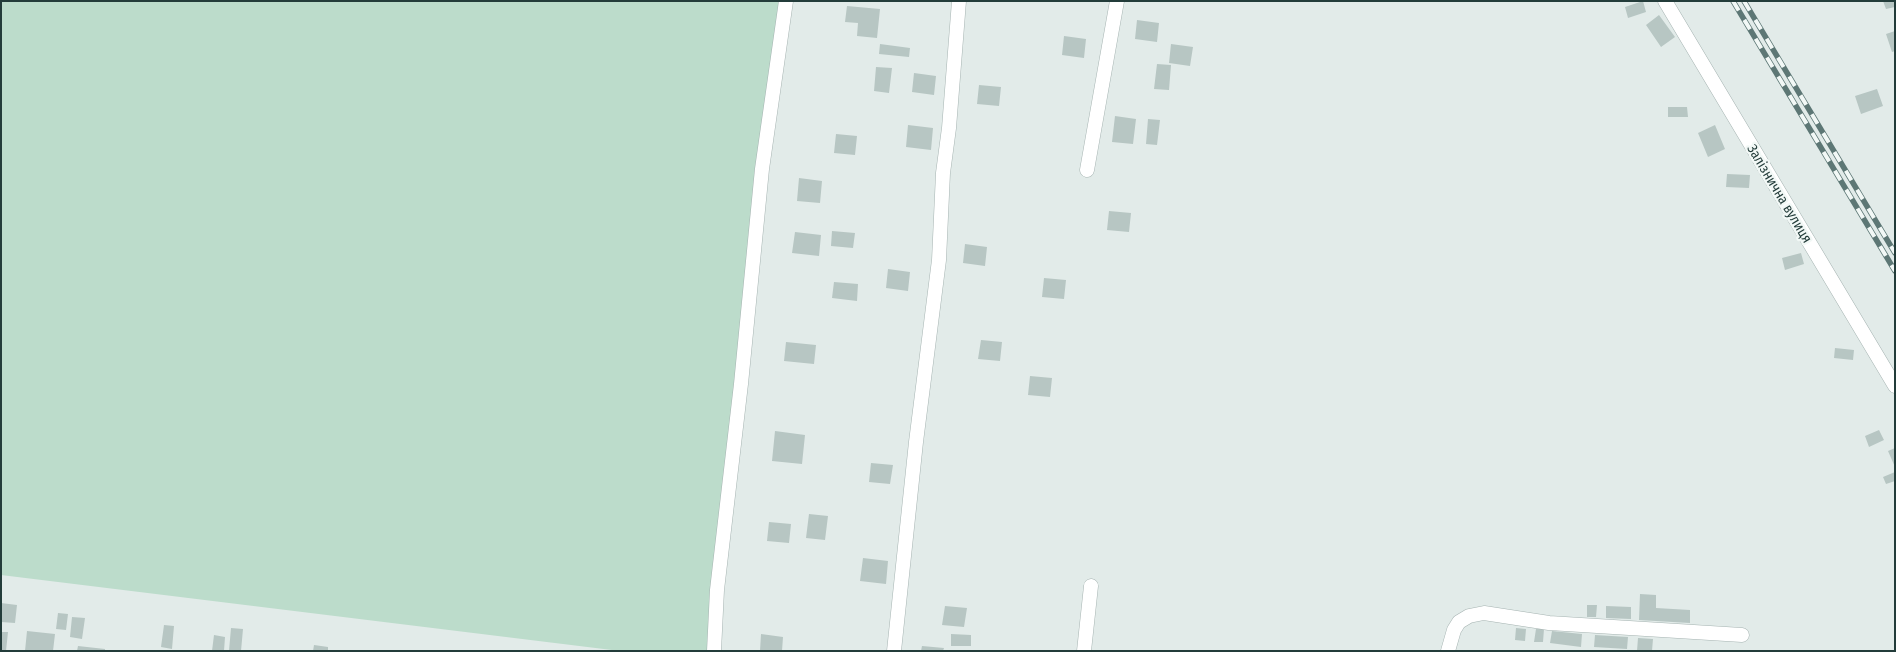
<!DOCTYPE html>
<meta charset="utf-8">
<style>
body{margin:0}
#map{position:relative;width:1896px;height:652px;overflow:hidden;background:#e2ebe9;font-family:"Fira Sans Condensed",sans-serif}
canvas{display:block}
.frame{position:absolute;inset:0;border:2px solid #233c3a;pointer-events:none}
</style>
<div id="map">
<canvas width="1896" height="652"></canvas>
<div class="frame"></div>
</div>
<script>
const g = document.querySelector('canvas').getContext('2d');
g.lineJoin = 'round';
function fillPath(path, color) {
  g.fillStyle = color;
  g.fill(path, 'evenodd');
}
function poly(rows) {
  const path = new Path2D();
  for (const r of rows) {
    path.moveTo(r[0], r[1]);
    for (let i = 2; i < r.length; i += 2) path.lineTo(r[i], r[i + 1]);
  }
  return path;
}
function strokePath(path, color, width, dash) {
  g.strokeStyle = color;
  g.lineWidth = width;
  g.lineCap = dash ? 'butt' : 'round';
  g.setLineDash(dash || []);
  g.stroke(path);
}
function drawText(font, color, halo, rows, align = 'center') {
  g.font = font + ' "Fira Sans Condensed",sans-serif';
  g.lineWidth = 4.5;
  g.setLineDash([]);
  g.textBaseline = 'middle';
  g.strokeStyle = halo;
  g.fillStyle = color;
  for (const [text, x, y, turn = 0] of rows) {
    g.save();
    g.translate(x, y);
    g.rotate((+turn || 0) * Math.PI / 180);
    g.textAlign = isNaN(turn) ? turn : align;
    if (halo) g.strokeText(text, 0, 0);
    g.fillText(text, 0, 0);
    g.restore();
  }
}
fillPath(poly([
 [1,1,786,1,714,651,620,651,1,575]
]), '#bcdccb');
fillPath(poly([
 [1643,1,1646,12,1628,18,1625,7],
 [1883,1,1895,1,1895,7,1886,9],
 [847,6,880,9,877,38,857,36,858,23,845,22],
 [1659,15,1675,37,1661,47,1646,25],
 [1137,20,1159,23,1157,42,1135,39],
 [1895,31,1895,51,1892,52,1886,34],
 [1064,36,1086,39,1084,58,1062,55],
 [880,44,910,48,909,57,879,54],
 [1171,44,1193,47,1190,66,1169,63],
 [1157,64,1171,65,1169,90,1154,89],
 [876,67,892,68,889,93,874,91],
 [914,73,936,76,934,95,912,92],
 [979,85,1001,87,999,106,977,104],
 [1877,89,1883,106,1861,114,1855,96],
 [1668,107,1687,107,1688,117,1668,117],
 [1115,116,1136,119,1133,144,1112,142],
 [1148,119,1160,120,1157,145,1146,144],
 [908,125,933,128,931,150,906,147],
 [1715,125,1725,149,1708,157,1698,133],
 [836,134,857,136,855,155,834,153],
 [1727,174,1750,175,1749,188,1726,187],
 [799,178,822,181,820,203,797,201],
 [1109,211,1131,213,1129,232,1107,230],
 [832,231,855,233,853,248,831,246],
 [795,232,821,235,819,256,792,253],
 [965,244,987,247,985,266,963,263],
 [1801,253,1804,264,1785,270,1782,258],
 [888,269,910,272,908,291,886,288],
 [1044,278,1066,280,1064,299,1042,297],
 [834,282,858,284,857,301,832,298],
 [981,340,1002,342,1000,361,978,359],
 [786,342,816,345,814,364,784,361],
 [1835,348,1854,350,1853,360,1834,358],
 [1030,376,1052,378,1050,397,1028,395],
 [1879,430,1884,440,1869,447,1865,436],
 [775,431,805,435,802,464,772,461],
 [1895,448,1895,467,1888,451],
 [871,463,893,465,890,484,869,482],
 [1895,472,1895,481,1886,484,1883,477],
 [809,514,828,516,825,540,806,538],
 [769,522,791,524,789,543,767,541],
 [863,558,888,561,886,584,860,581],
 [1640,594,1656,595,1656,608,1690,610,1690,623,1639,620],
 [1,603,17,605,15,623,1,622],
 [1587,605,1597,605,1596,617,1587,617],
 [945,606,967,608,964,627,942,625],
 [1606,606,1631,607,1631,619,1606,618],
 [58,613,68,614,66,630,56,629],
 [72,617,85,618,82,639,70,637],
 [164,625,174,626,172,649,161,647],
 [231,628,243,629,241,651,229,651],
 [1516,628,1526,629,1525,641,1515,640],
 [1536,629,1544,629,1543,642,1534,642],
 [27,631,55,634,53,651,25,651],
 [1552,631,1582,634,1581,647,1550,643],
 [1,632,8,632,6,651,1,651],
 [761,634,783,637,782,651,760,651],
 [951,634,971,635,971,646,951,646],
 [214,635,225,637,224,651,212,651],
 [1595,635,1628,637,1627,649,1594,647],
 [1638,638,1653,639,1652,651,1637,651],
 [314,645,328,647,328,651,313,651],
 [78,646,105,649,105,651,77,651],
 [922,646,944,648,943,651,921,651]
]), '#b7c6c3');
const street = poly([
 [1665,1,1895,386],
 [1087,170,1117,1],
 [714,651,717,590,741,384,762,169,786,1],
 [894,651,916,442,939,260,943,173,949,128,959,1],
 [1084,651,1091,586],
 [1448,651,1454,630,1459,622,1469,616,1484,613,1549,623,1742,635]
]);
strokePath(street, '#a5b3b1', 15);
strokePath(street, '#fff', 14);
const rail = poly([
 [1733,1,1895,271],
 [1744,1,1895,253]
]);
strokePath(rail, '#5d7775', 5.5);
strokePath(rail, '#f2f8f6', 4, [11]);
drawText('14px', '#233c3a', '#f2f8f6', [
 ["Залізнична вулиця",1779,194,59]
]);
</script>
